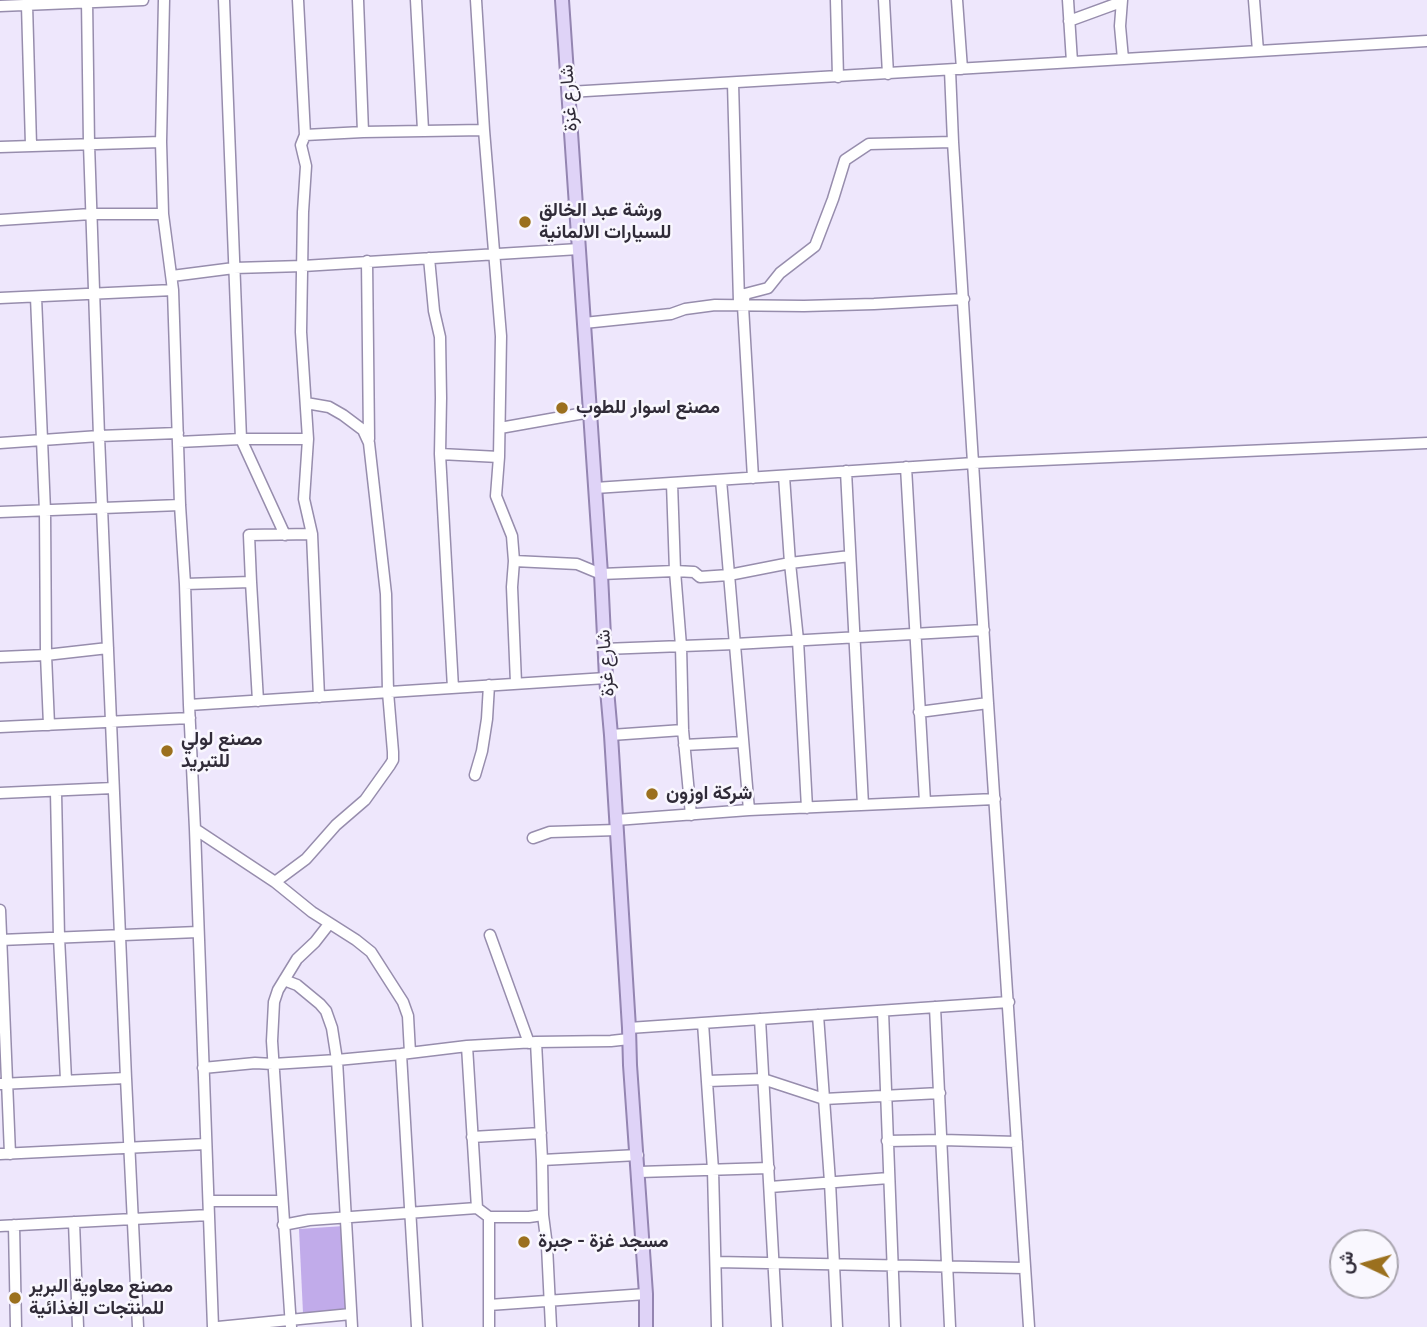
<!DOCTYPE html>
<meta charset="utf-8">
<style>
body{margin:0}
#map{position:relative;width:1427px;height:1327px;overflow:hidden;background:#eee7fc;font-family:"IBM Plex Serif",Vazirmatn,serif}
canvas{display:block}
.north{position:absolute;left:1329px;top:1229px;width:70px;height:70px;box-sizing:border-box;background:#f9f7fe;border:2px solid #a9a5af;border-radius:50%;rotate:275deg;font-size:19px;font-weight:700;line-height:28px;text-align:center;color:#302b38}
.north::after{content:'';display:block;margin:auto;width:24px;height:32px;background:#9b701e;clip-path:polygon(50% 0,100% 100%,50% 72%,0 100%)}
</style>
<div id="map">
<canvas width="1427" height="1327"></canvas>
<div class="north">ش</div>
</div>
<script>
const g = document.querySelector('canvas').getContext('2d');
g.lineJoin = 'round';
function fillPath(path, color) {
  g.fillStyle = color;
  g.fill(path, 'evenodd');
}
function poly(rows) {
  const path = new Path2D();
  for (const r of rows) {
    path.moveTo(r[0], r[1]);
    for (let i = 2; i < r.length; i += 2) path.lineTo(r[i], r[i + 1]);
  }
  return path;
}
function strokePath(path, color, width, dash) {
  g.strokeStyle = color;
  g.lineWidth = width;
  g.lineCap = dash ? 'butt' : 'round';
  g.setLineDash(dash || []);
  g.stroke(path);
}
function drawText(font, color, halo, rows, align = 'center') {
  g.font = font + ' "IBM Plex Serif",Vazirmatn,serif';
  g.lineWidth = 5;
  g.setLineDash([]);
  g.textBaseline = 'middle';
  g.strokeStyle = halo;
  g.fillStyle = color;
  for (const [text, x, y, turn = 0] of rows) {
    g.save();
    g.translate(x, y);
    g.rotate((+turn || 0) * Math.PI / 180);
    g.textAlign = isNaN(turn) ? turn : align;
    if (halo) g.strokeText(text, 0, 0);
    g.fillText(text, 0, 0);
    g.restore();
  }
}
fillPath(poly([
 [344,1226,348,1310,303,1313,299,1229]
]), '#c1abea');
const minor = poly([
 [87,0,89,144,99,436,126,1078,138,1327],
 [164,0,161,142,163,214,173,290,180,505,185,584,189,705,195,829,213,1327],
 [224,0,241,439,285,535],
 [358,0,363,132],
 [416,0,423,130],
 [476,0,484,130,501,336,499,457,496,496,512,536,514,561,512,587,516,683],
 [836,0,838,77],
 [884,0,888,74],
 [957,0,962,69],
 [1068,0,1072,62],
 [1122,0,1120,26,1123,59],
 [1254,0,1258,51],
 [27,5,31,145],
 [0,6,143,0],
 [1069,21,1121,2],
 [950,70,953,142,988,703,1029,1327],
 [733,83,739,302],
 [569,92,1427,41],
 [305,135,363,132,484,130],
 [0,147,161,142],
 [0,220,91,214,163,214],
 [429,258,434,311,440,337,441,398,440,454,453,688],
 [367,261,369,439],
 [172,276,234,268,303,266,579,249],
 [36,297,45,511,46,655,49,725],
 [0,298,173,290],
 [584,323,671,314,685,309,715,305,804,306,874,304,964,299],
 [500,428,590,412],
 [308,439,304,499,312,534],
 [178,442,241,439,308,439,301,332,303,212,306,166,301,145,305,135,298,0],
 [0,443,99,436,178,433],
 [440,454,499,457],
 [906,467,925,802],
 [846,471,863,805],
 [784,476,790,563,798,640,807,808],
 [753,478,743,306,745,294,768,288,780,273,815,246,833,199,845,160,869,144,953,142],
 [721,480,749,810],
 [672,483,675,571,681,646,683,730,691,815],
 [595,488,974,463,1427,443],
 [0,512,180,505],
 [514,561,577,564,601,574,675,571,694,572,700,577,729,575,790,563,850,556],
 [251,582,258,701],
 [185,584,251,582,249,535,312,534,319,697],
 [604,649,735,644,984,630],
 [0,657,46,655,108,648],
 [189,705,606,678],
 [919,712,988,703],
 [0,727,190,718],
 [611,735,683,730],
 [684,745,743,742],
 [475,775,482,751,487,719,489,685],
 [56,792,59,937,66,1080],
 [0,793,113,788],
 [616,820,749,810,995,799],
 [195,829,275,882,312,912,356,940,371,952,403,1002,408,1016,410,1053],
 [533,838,550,832,617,830],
 [275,882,306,859,336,825,365,800,390,765,393,760,393,752,388,692,386,594,369,443,363,430,343,415,329,407,306,403],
 [0,910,10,1154],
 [490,935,529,1043],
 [0,940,198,932],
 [284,980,297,985,320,1004,326,1011,332,1028,337,1060,352,1327],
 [935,1007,950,1327],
 [883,1011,895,1327],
 [818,1015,830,1182,837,1327],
 [760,1019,777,1327],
 [703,1023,713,1170,717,1327],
 [629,1028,1009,1002],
 [536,1042,542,1160,543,1215,547,1246,551,1327],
 [467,1046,477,1208,489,1217,489,1327],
 [401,1054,417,1327],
 [203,1068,255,1063,273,1064,337,1060,401,1054,467,1046,536,1042,611,1041,629,1039],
 [708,1081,763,1079,824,1099,940,1093],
 [0,1084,126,1078],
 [472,1137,541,1133],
 [887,1141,942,1140,1017,1142],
 [0,1154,206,1144],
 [542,1160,638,1155],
 [639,1172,769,1168],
 [770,1187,889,1178],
 [209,1201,282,1201],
 [489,1217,529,1217,543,1215],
 [74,1222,78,1327],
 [14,1225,16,1327],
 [283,1225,309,1220,477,1208],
 [0,1226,209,1215],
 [716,1262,1024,1268],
 [489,1305,646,1294],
 [218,1327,351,1314],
 [291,1327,272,1041,274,1002,278,990,297,959,315,942,329,924]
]);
const major = poly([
 [562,0,601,574,606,678,611,735,629,1028,630,1065,646,1294,646,1327]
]);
strokePath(minor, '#978dad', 13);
strokePath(major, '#9485b1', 16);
strokePath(minor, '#fff', 10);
strokePath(major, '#dfd3f7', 12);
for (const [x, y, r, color] of [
 [525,222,7,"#9b701e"],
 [562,408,7,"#9b701e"],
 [167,751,7,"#9b701e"],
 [652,794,7,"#9b701e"],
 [524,1242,7,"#9b701e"],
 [15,1298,7,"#9b701e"]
]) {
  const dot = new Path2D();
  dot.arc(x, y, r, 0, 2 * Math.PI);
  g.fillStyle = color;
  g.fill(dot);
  strokePath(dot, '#f9f7fe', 2.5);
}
drawText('19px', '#302b38', '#f9f7fe', [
 ["شارع غزة",569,98,-94],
 ["شارع غزة",606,663,-94]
]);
drawText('bold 19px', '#302b38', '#f9f7fe', [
 ["ورشة عبد الخالق",539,211],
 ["للسيارات الالمانية",539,233],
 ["مصنع اسوار للطوب",576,408],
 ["مصنع لولي",181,740],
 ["للتبريد",181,762],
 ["شركة اوزون",666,794],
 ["مسجد غزة - جبرة",538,1242],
 ["مصنع معاوية البرير",29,1287],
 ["للمنتجات الغذائية",29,1309]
], 'left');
</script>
